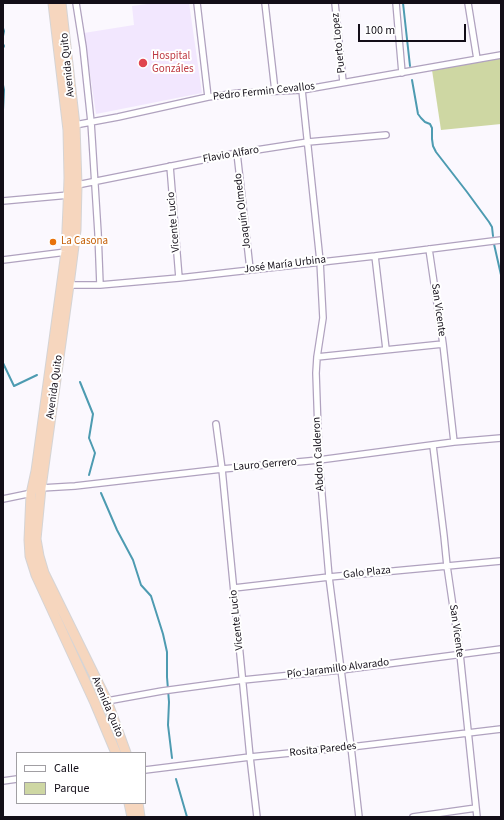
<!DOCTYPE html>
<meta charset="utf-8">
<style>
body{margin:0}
#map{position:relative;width:504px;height:820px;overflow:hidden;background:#fbf8fe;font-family:"Source Sans 3",sans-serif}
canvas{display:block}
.frame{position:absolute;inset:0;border:4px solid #130e18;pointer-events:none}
.legend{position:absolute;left:16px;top:752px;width:130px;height:52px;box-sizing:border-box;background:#fff;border:1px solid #a19fa3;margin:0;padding:5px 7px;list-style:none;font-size:12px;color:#130e18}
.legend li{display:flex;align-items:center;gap:8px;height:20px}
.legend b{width:20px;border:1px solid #a19fa3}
.scale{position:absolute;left:358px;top:24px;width:108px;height:18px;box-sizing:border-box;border:2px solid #130e18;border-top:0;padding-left:5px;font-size:12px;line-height:14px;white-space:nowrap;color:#130e18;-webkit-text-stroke:3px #fff;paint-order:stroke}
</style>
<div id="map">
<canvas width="504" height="820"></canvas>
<div class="frame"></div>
<ul class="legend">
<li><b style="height:5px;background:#fff"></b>Calle</li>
<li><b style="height:11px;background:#ced7a3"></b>Parque</li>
</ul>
<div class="scale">100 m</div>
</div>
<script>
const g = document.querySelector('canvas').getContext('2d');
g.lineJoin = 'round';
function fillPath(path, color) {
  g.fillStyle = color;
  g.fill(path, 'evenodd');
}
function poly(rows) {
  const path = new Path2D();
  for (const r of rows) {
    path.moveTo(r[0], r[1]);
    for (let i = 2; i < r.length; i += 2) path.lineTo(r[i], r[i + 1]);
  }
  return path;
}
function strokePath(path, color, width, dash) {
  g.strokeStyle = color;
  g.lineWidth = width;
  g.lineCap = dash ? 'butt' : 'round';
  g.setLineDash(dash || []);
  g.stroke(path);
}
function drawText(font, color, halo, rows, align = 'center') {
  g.font = font + ' "Source Sans 3",sans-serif';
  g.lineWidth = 4;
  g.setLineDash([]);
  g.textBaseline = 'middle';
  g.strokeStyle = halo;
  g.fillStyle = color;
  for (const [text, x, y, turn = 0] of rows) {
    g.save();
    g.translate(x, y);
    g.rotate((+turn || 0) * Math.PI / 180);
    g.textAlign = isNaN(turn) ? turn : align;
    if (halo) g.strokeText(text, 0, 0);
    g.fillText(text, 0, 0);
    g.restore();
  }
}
fillPath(poly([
 [155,3,189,3,202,93,96,114,84,33,134,25,132,6]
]), '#f2e7fe');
fillPath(poly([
 [501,58,501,124,441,130,432,70]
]), '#ced7a3');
strokePath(poly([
 [403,3,410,66],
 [3,28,4,31,3,36],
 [3,44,4,46,3,48],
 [412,80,418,114,421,118,425,122,430,124,432,128,432,139,433,146,436,152,467,192,489,222,492,227,493,236],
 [3,85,4,90,3,110],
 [494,244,501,275],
 [3,363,14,386,37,375],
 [80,382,93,414,89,438,95,453,89,475],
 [101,493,117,530,133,560,141,585,151,596,163,634,167,652,167,677,169,702,168,725,172,758],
 [176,779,187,817]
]), '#4d9bb1', 2);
const minor = poly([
 [76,3,83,47,91,122,98,233,100,285],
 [197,3,208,97],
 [265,3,275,91],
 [335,3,343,82],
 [396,3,402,73],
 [468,3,477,59],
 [302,90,320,261,323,318,317,357,316,373,319,460,329,577,351,747,359,817],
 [75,125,118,117,208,97,239,93,302,90,501,55],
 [237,153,250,269],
 [170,166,179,278],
 [77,185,237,153,308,142,386,135],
 [3,201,69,195],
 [429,249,443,344,454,442],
 [375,256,386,349],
 [3,260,66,252],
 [69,285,100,285,179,278,375,256,501,240],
 [317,357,443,344],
 [216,424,222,469,250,757,257,817],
 [433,446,444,536,447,566,460,654,477,817],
 [39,489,41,488,75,486,222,469,319,460,454,442,501,438],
 [3,499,32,493],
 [234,588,329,577,501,561],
 [107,701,162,691,243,680,341,670,501,649],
 [145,770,250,757,351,747,501,729],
 [3,781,17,779],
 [413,817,476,808]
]);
const trunk = poly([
 [53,3,68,130,69,178,68,207,66,252,36,471,31,494,29,540,30,556,36,575,95,703,116,753],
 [61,3,75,125,77,185,76,230,69,285,41,488,36,539,39,556,44,573,107,701,126,753],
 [129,803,132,817],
 [138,803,140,817]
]);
strokePath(minor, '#b0a2bf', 8);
strokePath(trunk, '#d5d4d5', 11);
strokePath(minor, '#fff', 5.5);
strokePath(trunk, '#f6d6be', 9);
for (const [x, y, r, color] of [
 [143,63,5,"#e0444e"],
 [53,242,4,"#e8710a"]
]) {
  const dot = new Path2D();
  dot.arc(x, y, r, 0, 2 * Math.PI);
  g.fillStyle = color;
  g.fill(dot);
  strokePath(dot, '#fff', 1.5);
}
drawText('11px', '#130e18', '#fff', [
 ["Puerto Lopez",339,43,-96],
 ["Avenida Quito",68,65,-96],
 ["Pedro Fermin Cevallos",264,92,-6],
 ["Flavio Alfaro",231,155,-10],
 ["Joaquín Olmedo",243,211,-97],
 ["Vicente Lucio",174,222,-95],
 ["José María Urbina",285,265,-7],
 ["San Vicente",438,310,82],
 ["Avenida Quito",55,387,-82],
 ["Abdon Calderon",319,454,-93],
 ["Lauro Gerrero",265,465,-5],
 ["Galo Plaza",367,573,-6],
 ["Vicente Lucio",237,620,-96],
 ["San Vicente",456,631,82],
 ["Pío Jaramillo Alvarado",338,669,-7],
 ["Avenida Quito",107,707,67],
 ["Rosita Paredes",323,750,-6]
]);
drawText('11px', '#be3a42', '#fff', [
 ["Hospital",152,57],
 ["Gonzáles",152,70]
], 'left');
drawText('11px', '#c56008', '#fff', [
 ["La Casona",61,242]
], 'left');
</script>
